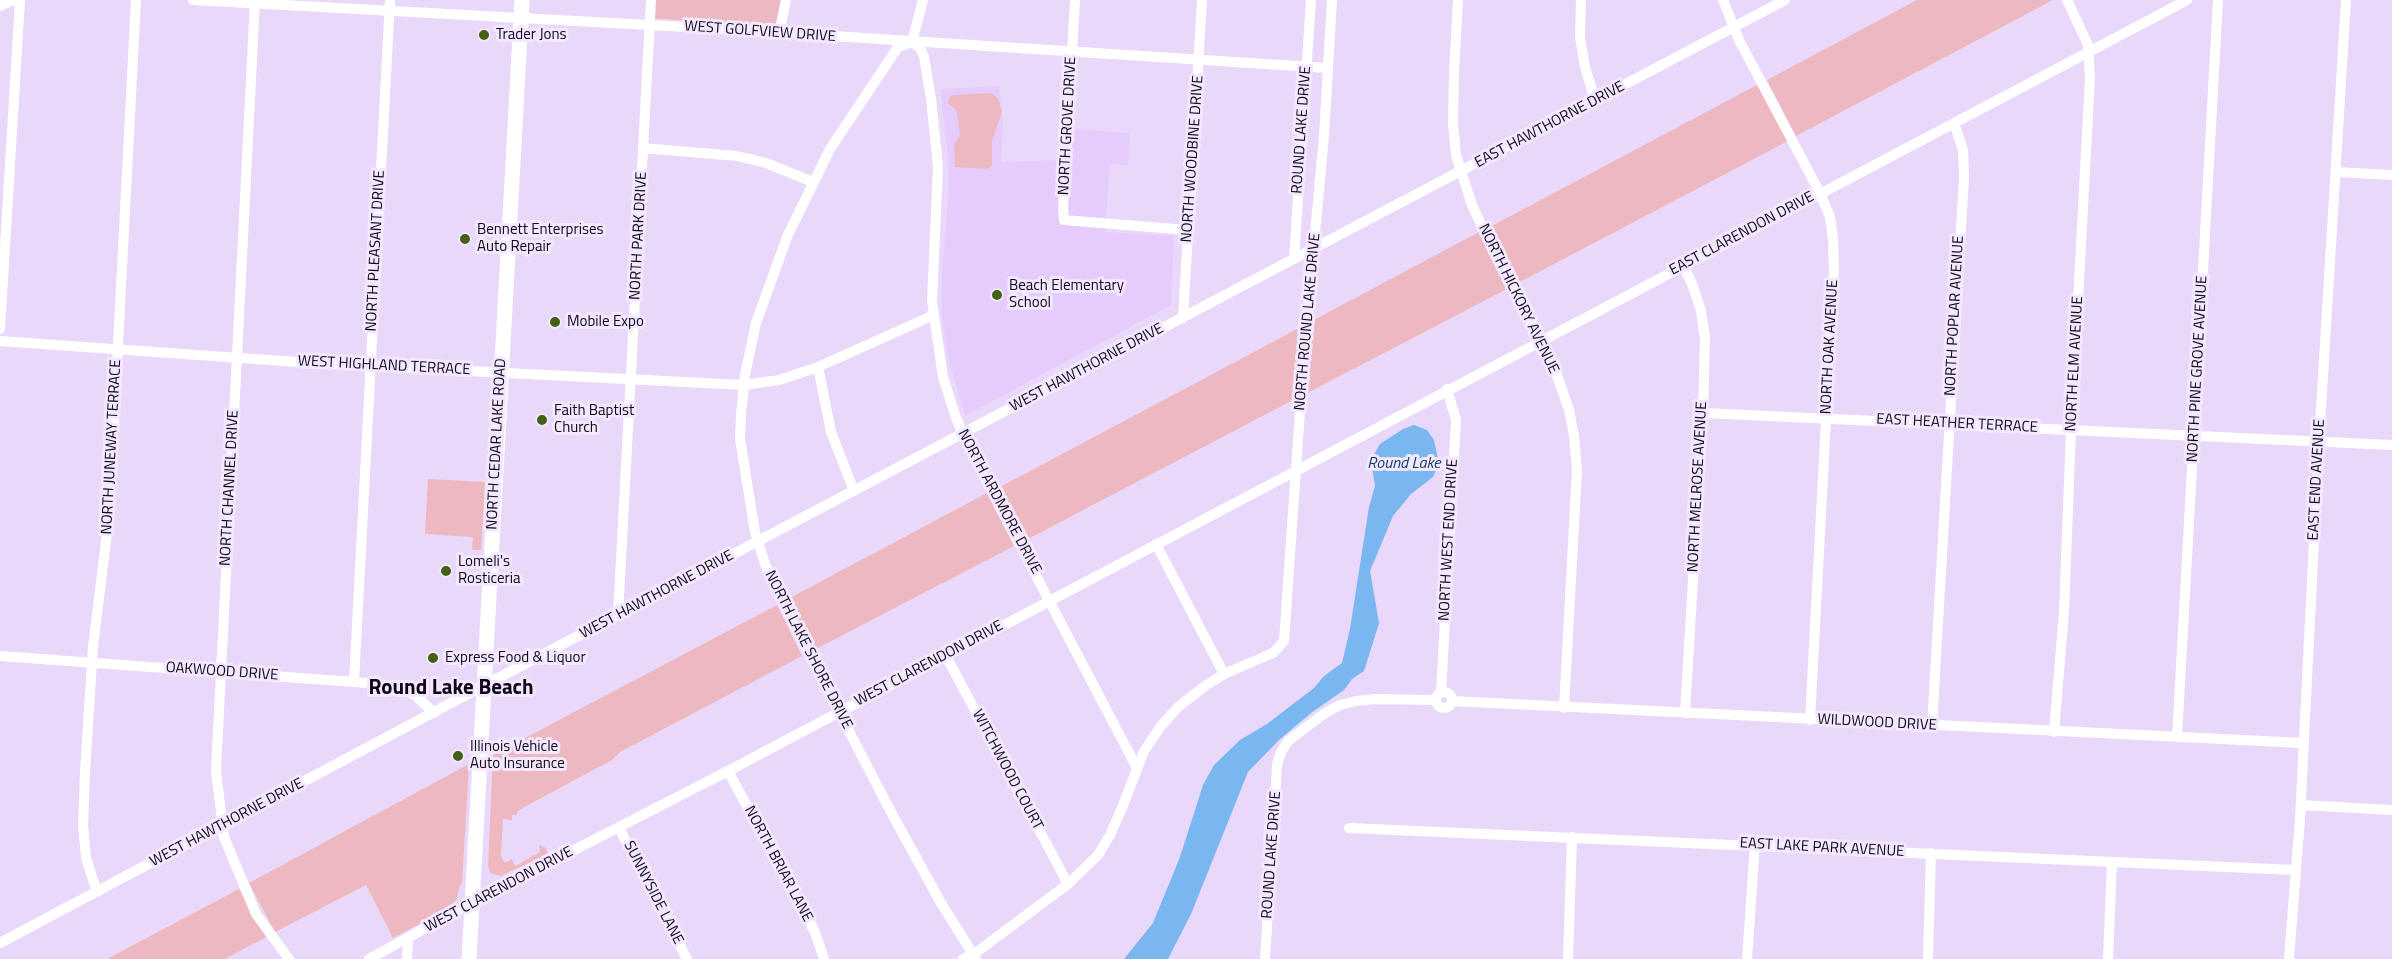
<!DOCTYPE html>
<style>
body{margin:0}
canvas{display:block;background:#e9d8f9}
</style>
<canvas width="2392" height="959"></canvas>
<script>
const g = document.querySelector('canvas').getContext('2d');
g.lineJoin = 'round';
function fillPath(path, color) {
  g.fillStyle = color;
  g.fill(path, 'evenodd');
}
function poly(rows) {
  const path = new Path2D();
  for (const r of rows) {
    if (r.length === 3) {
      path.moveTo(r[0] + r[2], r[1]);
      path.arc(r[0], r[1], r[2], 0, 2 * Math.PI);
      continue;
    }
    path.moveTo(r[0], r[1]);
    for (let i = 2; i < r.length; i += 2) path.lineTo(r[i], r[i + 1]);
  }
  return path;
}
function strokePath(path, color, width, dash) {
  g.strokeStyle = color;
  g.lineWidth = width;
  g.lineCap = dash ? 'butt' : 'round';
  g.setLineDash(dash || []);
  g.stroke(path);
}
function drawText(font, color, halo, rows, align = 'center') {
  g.font = font + ' "Titillium Web",sans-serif';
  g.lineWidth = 6;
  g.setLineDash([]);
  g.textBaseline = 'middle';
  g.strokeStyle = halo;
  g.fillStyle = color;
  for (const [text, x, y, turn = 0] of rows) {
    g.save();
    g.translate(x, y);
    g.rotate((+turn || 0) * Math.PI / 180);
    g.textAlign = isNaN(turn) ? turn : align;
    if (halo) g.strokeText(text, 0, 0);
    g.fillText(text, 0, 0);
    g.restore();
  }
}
fillPath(poly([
 [999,86,1003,123,1001,162,1069,160,1072,129,1130,133,1128,165,1110,164,1105,232,1174,236,1171,305,965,416,948,357,942,317,942,274,949,187,948,155,940,89]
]), '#e5ccfd');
fillPath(poly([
 [651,0,787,0,780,28,650,18],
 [1917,0,2053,0,1796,136,1767,80],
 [1757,85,1788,141,1516,284,1488,228],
 [991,93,998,98,1002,112,992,141,992,165,988,169,955,167,954,145,960,135,957,111,948,103,949,98,953,95],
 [1479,232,1507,289,1307,393,1312,321],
 [1301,327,1295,399,1026,540,1000,487],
 [428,479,485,482,481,550,472,550,473,537,425,534],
 [987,493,1014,546,814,650,788,599],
 [777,605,802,656,620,752,612,760,517,811,517,815,512,815,512,820,503,819,501,856,505,863,512,859,515,866,540,852,539,845,546,848,548,854,501,876,490,873,488,866,493,755],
 [469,764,462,884,460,885,456,901,440,913,393,938,366,885,275,932,249,883],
 [239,889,266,937,225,959,107,959]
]), '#eeb8c1');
fillPath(poly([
 [1414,425,1427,430,1434,440,1439,464,1433,477,1411,494,1393,516,1370,571,1379,623,1364,671,1352,679,1344,690,1311,713,1279,740,1248,772,1191,914,1168,959,1124,959,1153,923,1180,857,1203,785,1214,765,1240,740,1267,724,1314,688,1324,676,1342,663,1350,629,1369,507,1375,486,1371,460,1380,444,1403,429]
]), '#7ab6f0');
strokePath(poly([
 [193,0,740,30,1328,68],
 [255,0,216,771,224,837,256,914,289,959],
 [923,0,912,42,898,47,830,149,787,237,756,323,745,375,741,414,740,439,755,532,765,564,781,600,892,814,941,903,976,959],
 [1075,0,1063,209,1064,220,1188,230],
 [1458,0,1454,73,1453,124,1456,155,1472,205,1496,257,1552,361,1569,410,1574,436,1577,470,1564,708],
 [1581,0,1580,37,1585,67,1595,100],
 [1723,0,1739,40,1820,193,1830,217,1833,239,1834,271,1810,720],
 [0,6,14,0],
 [779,33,786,0],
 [912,42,920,48,924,57,931,99,938,167,932,301,943,377,956,418,970,450,1137,768],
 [643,148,737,156,766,163,813,182],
 [2336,172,2392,175],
 [1294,259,1311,0],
 [1683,265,1693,286,1701,311,1705,339,1703,413,1685,713],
 [1183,318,1202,0],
 [0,329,20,0],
 [0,341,311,363,744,385,779,380,818,367,934,315],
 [818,367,831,432,854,491],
 [1703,413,2392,445],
 [1156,544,1224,674],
 [618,615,651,0],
 [0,656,368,683,396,687,415,695,434,713],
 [946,656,1068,884],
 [354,682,390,0],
 [1444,700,8],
 [1441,693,1456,420,1447,389],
 [1452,701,2303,743],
 [1932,726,1964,177,1963,150,1954,123],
 [2054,732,2064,611,2071,430,2090,78,2088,45,2067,0],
 [2177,737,2218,0],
 [728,771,815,932,824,959],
 [2301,805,2392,810],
 [619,828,687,959],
 [1349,828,2294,870],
 [97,892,86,858,83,826,85,771,93,647,109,517,136,0],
 [0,943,483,686,1785,0],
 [369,959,473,902,728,771,2187,0],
 [407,959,408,939],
 [963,959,978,951,1068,884,1098,855,1110,835,1122,808,1144,751,1161,726,1178,707,1205,686,1224,674,1273,653,1284,641,1304,354,1324,136,1332,0],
 [1265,959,1277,765,1281,752,1288,741,1325,713,1340,705,1356,701,1375,699,1435,700],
 [1568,959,1572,837],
 [1747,959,1755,844],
 [1928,959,1931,853],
 [2108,959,2112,862],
 [2289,959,2300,819,2319,441,2346,0]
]), '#fff', 10);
strokePath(poly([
 [469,959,522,0]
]), '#fff', 15);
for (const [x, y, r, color] of [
 [484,35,6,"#436013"],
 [465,239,6,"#436013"],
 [997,295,6,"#436013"],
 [555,322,6,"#436013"],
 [542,420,6,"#436013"],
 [446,571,6,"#436013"],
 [433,658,6,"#436013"],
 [458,756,6,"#436013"]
]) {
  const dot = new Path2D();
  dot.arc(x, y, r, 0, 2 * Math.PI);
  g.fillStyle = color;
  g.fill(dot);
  strokePath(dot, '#f3e8fe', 2);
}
drawText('15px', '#100618', '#f3e8fe', [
 ["WEST GOLFVIEW DRIVE",760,32,4],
 ["EAST HAWTHORNE DRIVE",1550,125,-28],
 ["NORTH GROVE DRIVE",1068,126,-87],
 ["ROUND LAKE DRIVE",1302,130,-86],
 ["NORTH WOODBINE DRIVE",1193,159,-86],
 ["EAST CLARENDON DRIVE",1742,234,-28],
 ["NORTH PARK DRIVE",639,236,-87],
 ["NORTH PLEASANT DRIVE",376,251,-87],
 ["NORTH HICKORY AVENUE",1518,299,64],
 ["NORTH POPLAR AVENUE",1955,316,-87],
 ["NORTH ROUND LAKE DRIVE",1308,322,-85],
 ["NORTH OAK AVENUE",1830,347,-87],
 ["NORTH ELM AVENUE",2075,364,-87],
 ["WEST HIGHLAND TERRACE",384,366,3],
 ["WEST HAWTHORNE DRIVE",1087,368,-28],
 ["NORTH PINE GROVE AVENUE",2198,369,-87],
 ["EAST HEATHER TERRACE",1957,424,3],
 ["NORTH CEDAR LAKE ROAD",497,444,-87],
 ["NORTH JUNEWAY TERRACE",112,447,-87],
 ["EAST END AVENUE",2317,480,-87],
 ["NORTH MELROSE AVENUE",1698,487,-87],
 ["NORTH CHANNEL DRIVE",230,488,-87],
 ["NORTH ARDMORE DRIVE",999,502,62],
 ["NORTH WEST END DRIVE",1449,540,-87],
 ["WEST HAWTHORNE DRIVE",657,595,-28],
 ["NORTH LAKE SHORE DRIVE",808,650,63],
 ["WEST CLARENDON DRIVE",929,664,-28],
 ["OAKWOOD DRIVE",222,672,4],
 ["WILDWOOD DRIVE",1877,723,3],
 ["WITCHWOOD COURT",1007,770,62],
 ["WEST HAWTHORNE DRIVE",227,823,-28],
 ["EAST LAKE PARK AVENUE",1822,848,3],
 ["ROUND LAKE DRIVE",1272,855,-86],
 ["NORTH BRIAR LANE",778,864,62],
 ["WEST CLARENDON DRIVE",499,890,-28],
 ["SUNNYSIDE LANE",653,893,63]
]);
drawText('15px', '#100618', '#f3e8fe', [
 ["Trader Jons",496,35],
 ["Bennett Enterprises",477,230],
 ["Auto Repair",477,247],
 ["Beach Elementary",1009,286],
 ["School",1009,303],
 ["Mobile Expo",567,322],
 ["Faith Baptist",554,411],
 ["Church",554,428],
 ["Lomeli's",458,562],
 ["Rosticeria",458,579],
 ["Express Food & Liquor",445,658],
 ["Illinois Vehicle",470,747],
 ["Auto Insurance",470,764]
], 'left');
drawText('italic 16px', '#113d62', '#f3e8fe', [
 ["Round Lake",1404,464]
]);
drawText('bold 21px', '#100618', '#f3e8fe', [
 ["Round Lake Beach",451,689]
]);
</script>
